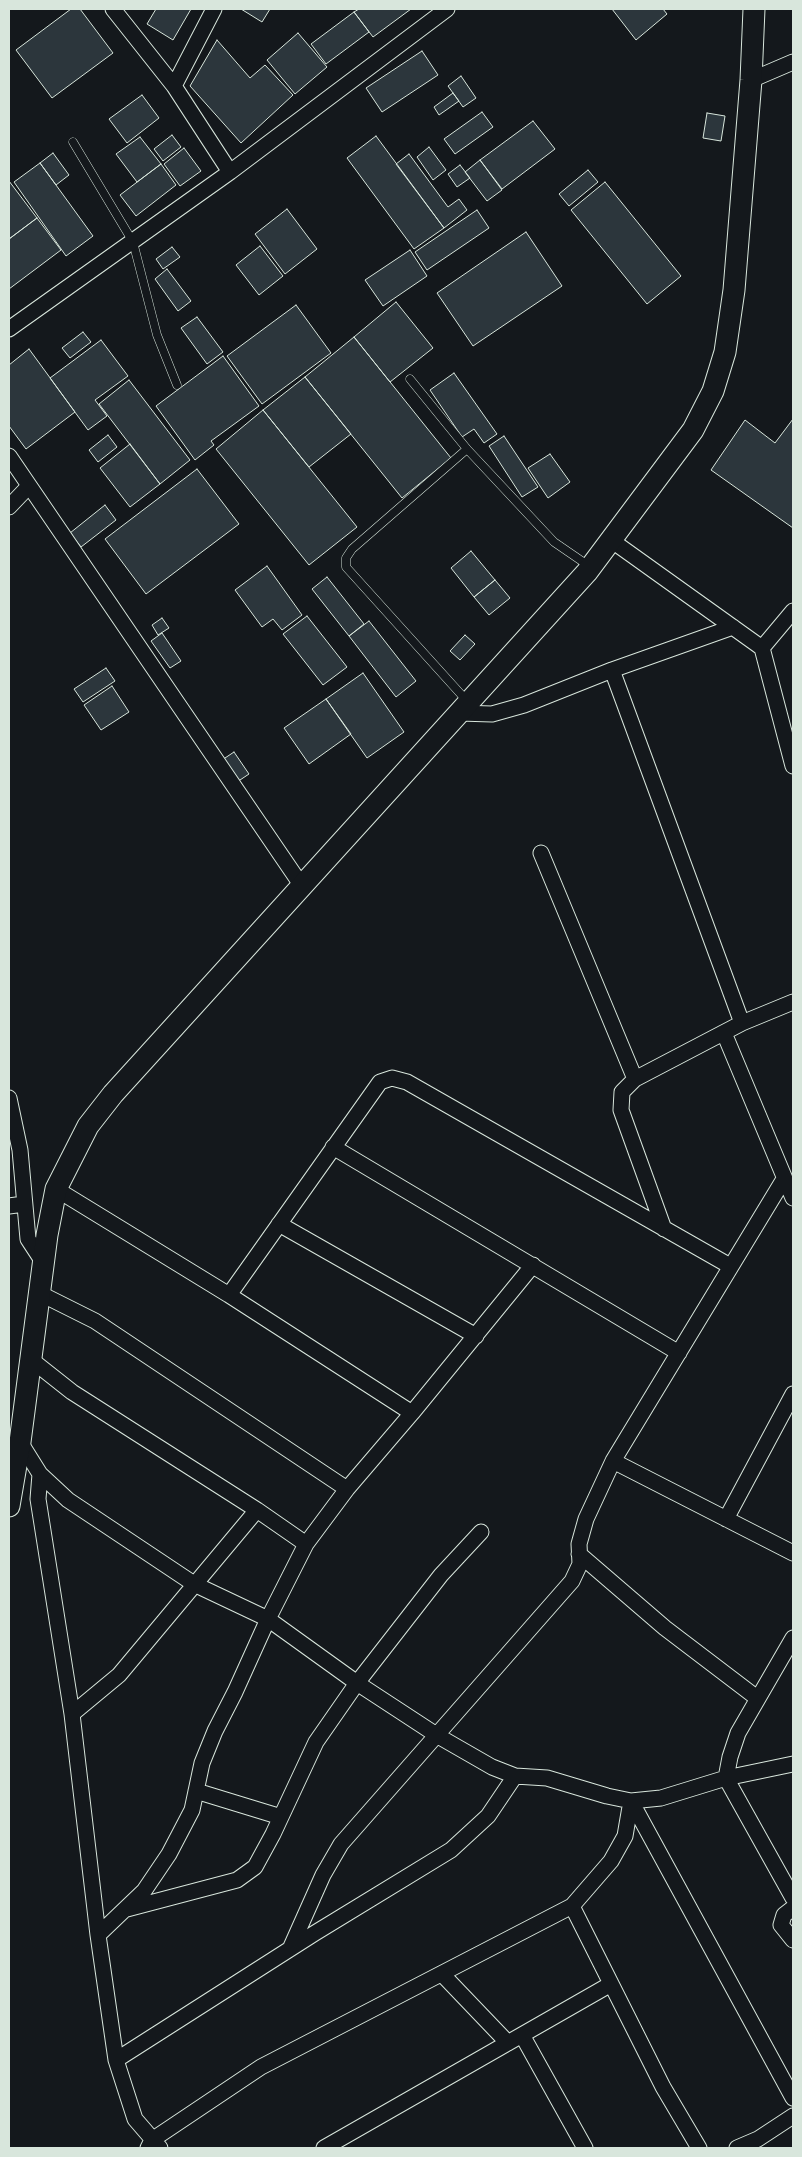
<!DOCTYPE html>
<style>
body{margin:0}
#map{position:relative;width:802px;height:2157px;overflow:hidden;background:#14181c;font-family:"Asap Condensed",sans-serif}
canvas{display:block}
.frame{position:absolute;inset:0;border:10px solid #d8e6dc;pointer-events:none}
</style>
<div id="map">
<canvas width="802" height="2157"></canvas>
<div class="frame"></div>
</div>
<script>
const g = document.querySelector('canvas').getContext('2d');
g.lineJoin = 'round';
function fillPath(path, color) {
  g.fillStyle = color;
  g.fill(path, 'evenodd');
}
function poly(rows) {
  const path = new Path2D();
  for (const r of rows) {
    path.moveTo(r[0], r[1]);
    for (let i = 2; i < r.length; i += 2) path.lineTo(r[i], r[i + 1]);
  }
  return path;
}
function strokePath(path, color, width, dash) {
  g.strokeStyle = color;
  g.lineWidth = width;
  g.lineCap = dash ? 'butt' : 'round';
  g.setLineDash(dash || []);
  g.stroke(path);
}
const building = poly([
 [71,9,80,9,113,53,52,98,16,50,71,9],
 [156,9,191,9,173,40,147,24,156,9],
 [241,9,270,9,262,22,241,9],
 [359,9,411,9,373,37,354,12,359,9],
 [612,9,663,9,667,14,636,40,612,9],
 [354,12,369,32,326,64,311,44,354,12],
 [298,33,327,67,295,94,267,60,298,33],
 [217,40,250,78,265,65,293,95,241,143,190,86,217,40],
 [422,51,438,75,382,112,366,88,422,51],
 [461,76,476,98,463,107,448,86,461,76],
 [453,93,459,101,439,115,434,107,453,93],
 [142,95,159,118,127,143,109,119,142,95],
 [482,112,493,127,455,154,444,139,482,112],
 [707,113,725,116,721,141,703,138,707,113],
 [533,121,555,149,502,189,480,160,533,121],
 [172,135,181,147,163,161,154,149,172,135],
 [376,136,444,228,414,249,347,158,376,136],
 [140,137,161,164,137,182,116,154,140,137],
 [429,147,446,170,433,180,417,157,429,147],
 [184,148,201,171,180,186,164,164,184,148],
 [53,153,69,175,56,185,40,163,53,153],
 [409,154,448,207,459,199,467,210,444,228,396,164,409,154],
 [480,160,502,190,487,201,465,172,480,160],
 [40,163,93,236,66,256,14,182,40,163],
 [161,164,176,185,136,216,120,195,161,164],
 [460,165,470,178,457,187,448,174,460,165],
 [588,170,598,182,569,206,559,194,588,170],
 [9,181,37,218,9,239,9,181],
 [605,182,681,276,647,304,571,210,605,182],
 [287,209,317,249,285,274,255,234,287,209],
 [477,210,489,228,427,270,415,252,477,210],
 [37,218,61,250,9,289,9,239,37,218],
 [526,232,562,286,473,346,437,293,526,232],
 [260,246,283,276,259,295,236,265,260,246],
 [172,247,180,257,163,269,156,259,172,247],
 [410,250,427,276,383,306,365,280,410,250],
 [167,269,191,301,178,311,155,279,167,269],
 [396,302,433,348,390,382,354,337,396,302],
 [296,305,331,353,262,404,227,356,296,305],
 [197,317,223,352,207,364,181,328,197,317],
 [83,332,91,342,70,358,62,348,83,332],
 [354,337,451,458,402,498,305,377,354,337],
 [101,340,128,376,95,400,107,416,88,430,50,378,101,340],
 [29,349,75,412,26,449,9,426,9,365,29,349],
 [223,356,259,406,211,441,214,445,195,460,156,406,223,356],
 [454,373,497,434,484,443,474,429,462,437,430,390,454,373],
 [305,377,351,434,309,467,263,410,305,377],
 [129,380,190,460,160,484,99,404,129,380],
 [263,410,357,527,309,565,216,449,263,410],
 [793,419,793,528,711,470,745,420,775,443,793,419],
 [108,435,117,447,98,462,89,450,108,435],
 [504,436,538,487,522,497,489,446,504,436],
 [130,444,160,484,130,507,100,468,130,444],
 [550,454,570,482,548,498,528,468,550,454],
 [197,469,239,524,146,594,105,539,197,469],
 [105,505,116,520,81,547,70,533,105,505],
 [471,551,495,580,474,597,451,568,471,551],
 [267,566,302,615,282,630,273,619,262,627,235,590,267,566],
 [327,577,364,624,349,636,312,589,327,577],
 [495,580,510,598,489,615,474,597,495,580],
 [307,616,347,667,323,685,283,634,307,616],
 [162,618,169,628,158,635,152,625,162,618],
 [369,621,416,681,396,697,349,636,369,621],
 [162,633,181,661,170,668,151,641,162,633],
 [465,635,475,644,460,660,450,651,465,635],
 [106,668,115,681,83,702,74,689,106,668],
 [363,673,404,732,367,758,326,699,363,673],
 [112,686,129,712,101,730,84,705,112,686],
 [326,699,351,734,309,764,284,728,326,699],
 [234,752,249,774,237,782,222,760,234,752]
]);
fillPath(building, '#2c363c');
strokePath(building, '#d8e6dc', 1);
const lane = poly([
 [73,142,133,242,157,335,177,385],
 [410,379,467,449,554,542,589,566],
 [467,701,346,567,346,558,352,549,467,449]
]);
const street = poly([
 [113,9,174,86,230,172],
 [751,80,793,62],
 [174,86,214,9],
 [9,329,230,172,447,9],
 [9,456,302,886],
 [9,507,29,486],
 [611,540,762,648],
 [793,611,762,648,793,766],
 [612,670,742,1023],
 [459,713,492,714,524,705,612,670,733,627],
 [541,853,635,1079],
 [724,1033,793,1198],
 [9,1098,20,1150,28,1239,43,1262],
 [333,1147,679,1353],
 [56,1189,229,1295,412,1413],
 [9,1206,24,1204],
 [279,1224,476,1336],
 [664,1229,621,1110,622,1092,635,1079,742,1023,793,1002],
 [39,1293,95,1321,347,1489],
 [229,1295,380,1082,392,1078,407,1082,730,1266],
 [29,1358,72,1392,257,1510,306,1544],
 [20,1442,40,1474,68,1500,194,1584,268,1619,357,1683,438,1736,492,1767,515,1776,547,1778,607,1796,631,1801,661,1798,726,1778,793,1764],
 [613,1461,793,1553],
 [40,1474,38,1499,72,1714,98,1935,116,2060,135,2119,160,2148],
 [726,1519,793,1394],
 [579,1554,665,1628,757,1698],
 [793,1638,738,1733,730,1757,726,1778,793,1898],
 [72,1714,119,1675,257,1510],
 [196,1791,281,1817],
 [631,1801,793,2098],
 [572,1906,663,2087,699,2148],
 [793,1908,784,1915,781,1925,793,1940],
 [127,1909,237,1880,255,1867,273,1834,316,1742,357,1683,441,1575,481,1532],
 [98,1935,144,1891,169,1854,192,1810,202,1763,215,1731,235,1692,268,1619,306,1544,347,1489,412,1413,533,1265],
 [290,1949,323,1875,341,1844,572,1581,580,1564,579,1544,586,1519,613,1461,784,1179],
 [442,1974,508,2043],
 [522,2035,585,2148],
 [116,2060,315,1933,451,1850,488,1816,515,1776],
 [148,2148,152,2140,261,2067,572,1906,611,1861,625,1836,631,1801],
 [324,2148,611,1984],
 [737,2148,758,2139,793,2116]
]);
const secondary = poly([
 [9,1506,20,1442,47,1235,56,1189,88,1126,113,1094,587,572,693,430,713,391,725,352,734,290,751,80,754,9]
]);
strokePath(lane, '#d8e6dc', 9);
strokePath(street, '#d8e6dc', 17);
strokePath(secondary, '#d8e6dc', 23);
strokePath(lane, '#14181c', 8);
strokePath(street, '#14181c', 15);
strokePath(secondary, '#14181c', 21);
</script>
